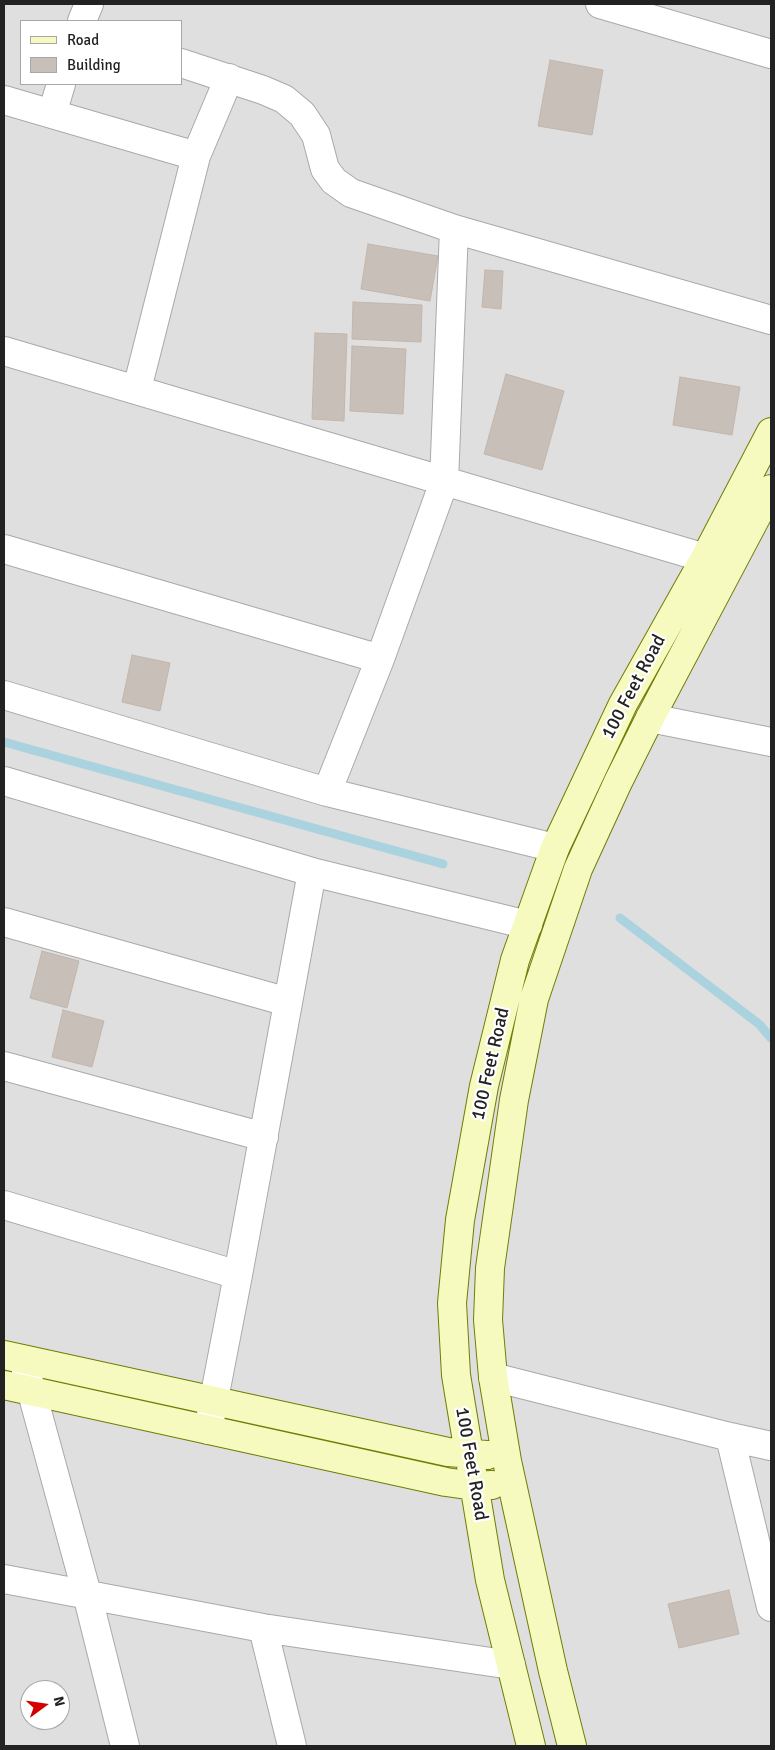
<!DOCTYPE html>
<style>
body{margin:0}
#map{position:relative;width:775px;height:1750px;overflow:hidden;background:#f2efe9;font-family:Signika,sans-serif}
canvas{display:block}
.frame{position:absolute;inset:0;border:5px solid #222;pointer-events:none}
.legend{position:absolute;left:20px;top:20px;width:162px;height:65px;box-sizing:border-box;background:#fff;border:1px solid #a7a7a7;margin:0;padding:6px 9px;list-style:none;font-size:15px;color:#222}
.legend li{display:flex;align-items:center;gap:10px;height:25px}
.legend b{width:25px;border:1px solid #a7a7a7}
.north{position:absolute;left:20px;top:1680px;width:50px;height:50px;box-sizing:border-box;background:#fff;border:1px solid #a7a7a7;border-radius:50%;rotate:76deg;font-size:14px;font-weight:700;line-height:20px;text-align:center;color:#222}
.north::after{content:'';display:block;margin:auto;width:18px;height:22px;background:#d40000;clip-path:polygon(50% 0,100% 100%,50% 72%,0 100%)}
</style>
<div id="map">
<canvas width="775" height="1750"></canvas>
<div class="frame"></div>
<ul class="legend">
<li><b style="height:6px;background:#f7fabf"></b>Road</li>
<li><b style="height:14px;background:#c7bfb8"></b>Building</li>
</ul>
<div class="north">N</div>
</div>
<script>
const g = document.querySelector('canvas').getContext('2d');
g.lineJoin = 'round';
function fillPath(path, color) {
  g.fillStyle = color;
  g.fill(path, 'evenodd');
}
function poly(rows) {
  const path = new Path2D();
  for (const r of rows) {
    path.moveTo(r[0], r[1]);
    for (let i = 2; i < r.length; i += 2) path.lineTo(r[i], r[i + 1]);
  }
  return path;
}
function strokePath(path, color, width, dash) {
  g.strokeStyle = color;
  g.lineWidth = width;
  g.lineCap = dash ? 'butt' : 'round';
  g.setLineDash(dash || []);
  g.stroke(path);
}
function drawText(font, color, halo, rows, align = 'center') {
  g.font = font + ' Signika,sans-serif';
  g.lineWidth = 4.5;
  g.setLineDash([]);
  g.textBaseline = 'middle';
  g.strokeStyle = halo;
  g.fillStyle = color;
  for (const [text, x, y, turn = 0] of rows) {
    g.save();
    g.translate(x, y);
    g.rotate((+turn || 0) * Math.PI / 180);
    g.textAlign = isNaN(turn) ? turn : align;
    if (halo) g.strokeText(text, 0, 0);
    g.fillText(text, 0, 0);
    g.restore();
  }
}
fillPath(poly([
 [4,4,771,4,771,1746,4,1746],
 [21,21,181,21,181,84,21,84],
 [30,1690,60,1690,60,1720,30,1720]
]), '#e0dfdf');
strokePath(poly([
 [4,742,443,864],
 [620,918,759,1024,771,1038]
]), '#aad3df', 9);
const building = poly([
 [550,60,603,70,592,135,538,126,550,60],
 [368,244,438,256,430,301,361,289,368,244],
 [485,270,503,271,501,309,482,307,485,270],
 [353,302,422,305,421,342,352,339,353,302],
 [315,333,347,334,344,421,312,419,315,333],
 [352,346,406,349,403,414,350,411,352,346],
 [506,374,564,391,542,470,484,454,506,374],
 [680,377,740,387,732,435,673,425,680,377],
 [132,655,170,663,160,711,122,702,132,655],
 [42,951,79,961,67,1008,30,998,42,951],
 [63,1010,104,1021,92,1067,52,1057,63,1010],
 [729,1590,739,1634,679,1648,668,1604,729,1590]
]);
fillPath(building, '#c7bfb8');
strokePath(building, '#c4b6ab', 1);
const street = poly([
 [600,4,771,54],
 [82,21,89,4],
 [181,63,263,90,284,99,302,114,316,135,325,169,334,181,351,193,454,229,771,320],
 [4,100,196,156],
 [52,114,61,84],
 [4,351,705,558],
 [137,389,196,156,229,78],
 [4,549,380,659],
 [4,695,327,792,555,848],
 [650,718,771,742],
 [4,781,312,872,528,925],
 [327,792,380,659,444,482,454,229],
 [4,922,288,1002],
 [4,1066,264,1137],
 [4,1205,238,1275],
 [26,1371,87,1594,125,1746],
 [493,1377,730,1437,771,1446],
 [208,1430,238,1275,312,872],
 [730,1437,771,1607],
 [4,1579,263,1628,511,1665],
 [263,1628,292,1746]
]);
const secondary = poly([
 [4,1355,448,1452,487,1455],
 [4,1385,446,1482,474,1486,492,1485],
 [531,1746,490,1580,456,1375,452,1303,460,1220,484,1086,515,960,555,848,623,704,705,558,771,432],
 [572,1746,553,1671,507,1461,493,1377,488,1320,490,1268,514,1100,534,999,578,869,618,782,650,718,771,489]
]);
strokePath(street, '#a9a9a9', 30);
strokePath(secondary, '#707d05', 30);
strokePath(street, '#fff', 28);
strokePath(secondary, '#f7fabf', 28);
drawText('19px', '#222', '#fff', [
 ["100 Feet Road",634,687,-62],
 ["100 Feet Road",491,1064,-77],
 ["100 Feet Road",471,1464,80]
]);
</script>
